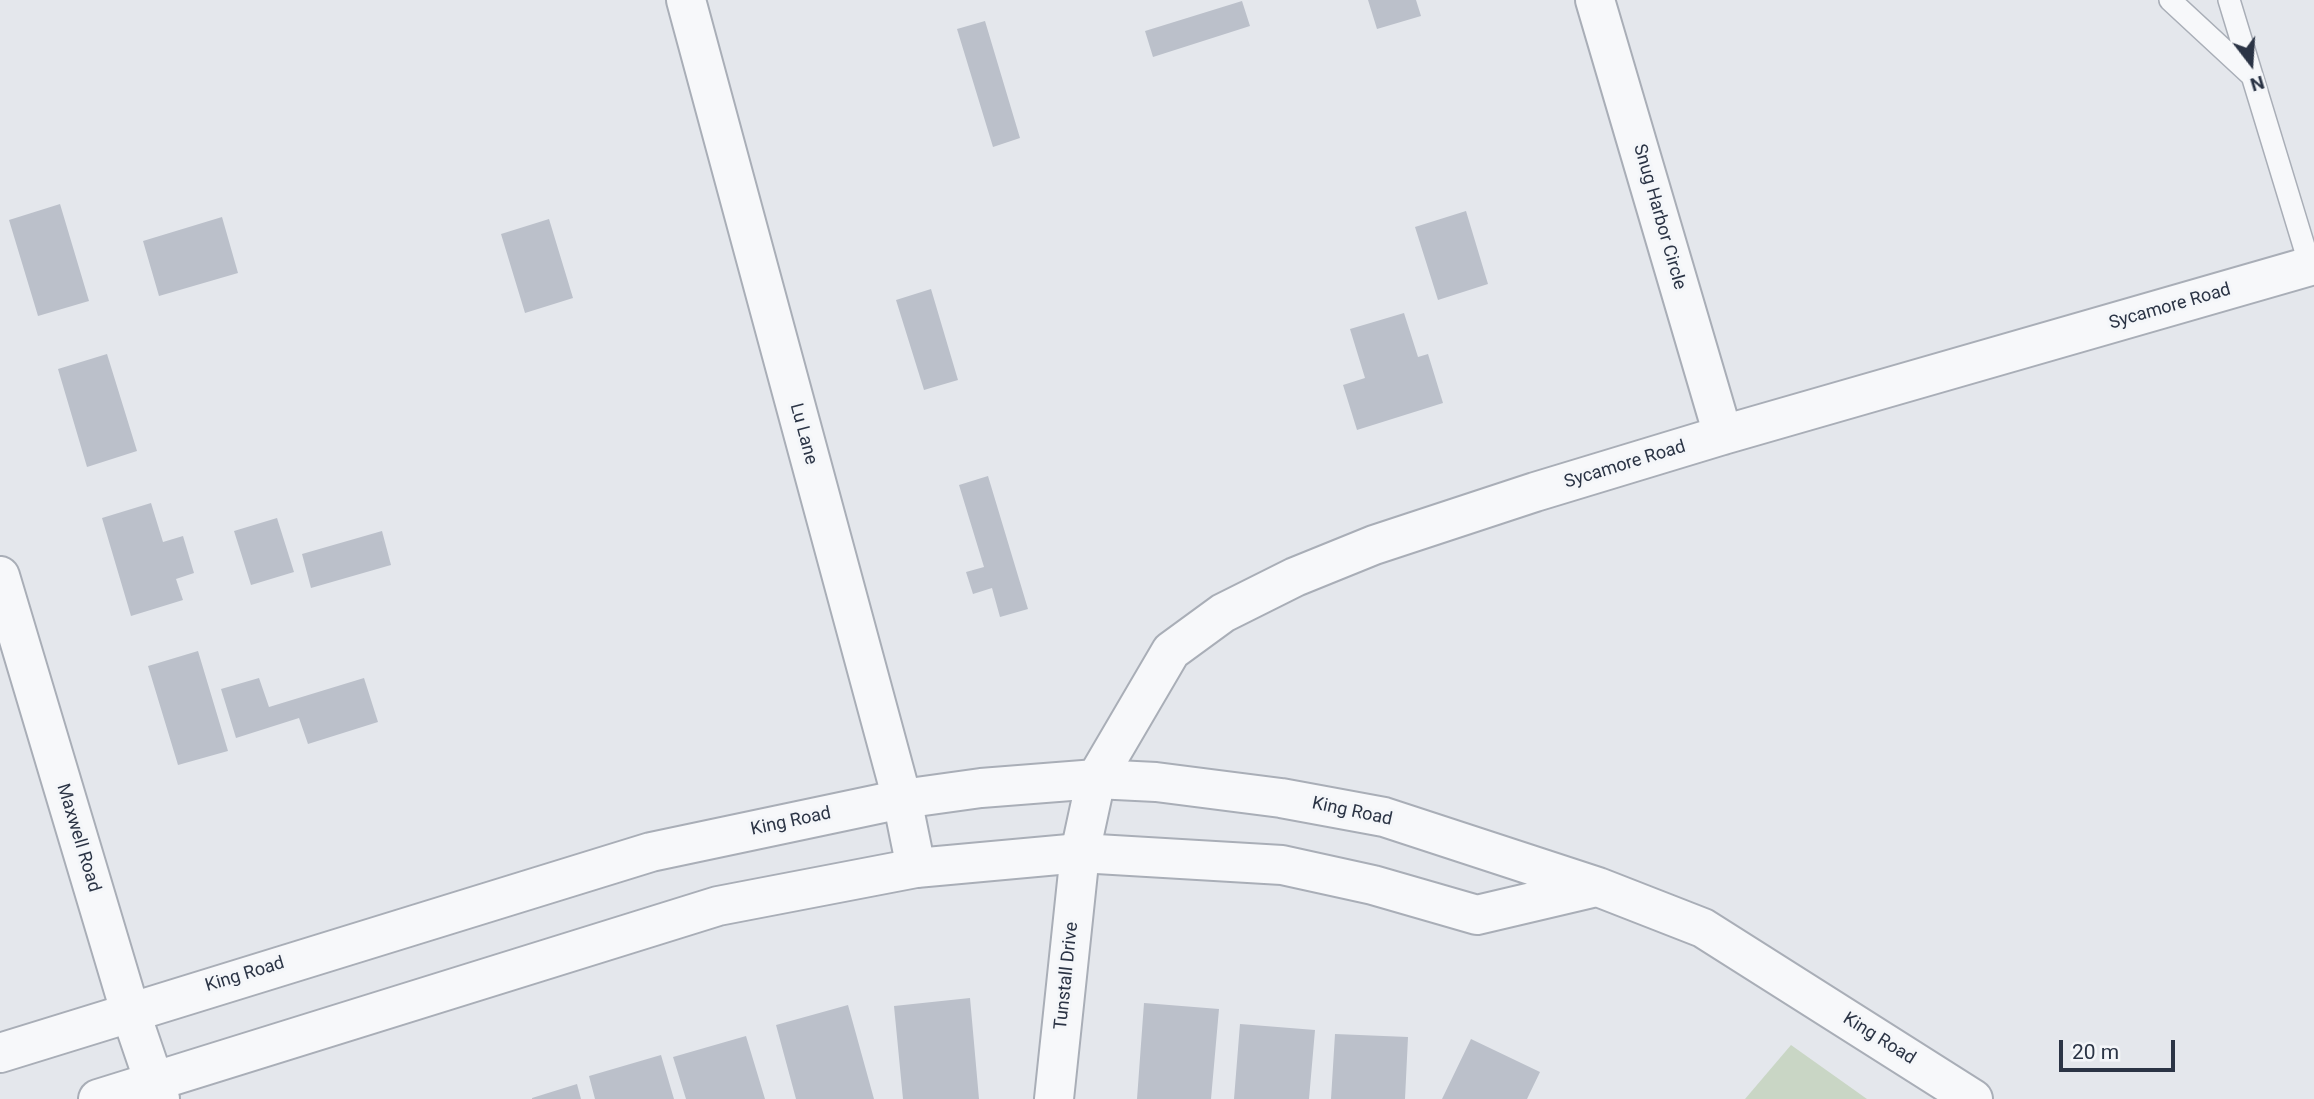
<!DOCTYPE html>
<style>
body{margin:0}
#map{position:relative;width:2314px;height:1099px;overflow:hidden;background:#e4e7ec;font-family:Roboto,sans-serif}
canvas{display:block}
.north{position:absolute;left:2216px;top:28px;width:70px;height:70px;-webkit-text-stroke:5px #f4f6f9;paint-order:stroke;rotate:163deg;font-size:19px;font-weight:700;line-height:28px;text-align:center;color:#2b3445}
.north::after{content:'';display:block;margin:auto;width:24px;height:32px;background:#2b3445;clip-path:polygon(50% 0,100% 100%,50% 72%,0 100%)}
.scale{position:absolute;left:2059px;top:1040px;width:116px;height:32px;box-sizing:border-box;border:4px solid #2b3445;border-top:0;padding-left:9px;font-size:21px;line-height:24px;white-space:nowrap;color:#2b3445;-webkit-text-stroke:5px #f4f6f9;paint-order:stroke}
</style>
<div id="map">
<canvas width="2314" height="1099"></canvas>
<div class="north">N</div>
<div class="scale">20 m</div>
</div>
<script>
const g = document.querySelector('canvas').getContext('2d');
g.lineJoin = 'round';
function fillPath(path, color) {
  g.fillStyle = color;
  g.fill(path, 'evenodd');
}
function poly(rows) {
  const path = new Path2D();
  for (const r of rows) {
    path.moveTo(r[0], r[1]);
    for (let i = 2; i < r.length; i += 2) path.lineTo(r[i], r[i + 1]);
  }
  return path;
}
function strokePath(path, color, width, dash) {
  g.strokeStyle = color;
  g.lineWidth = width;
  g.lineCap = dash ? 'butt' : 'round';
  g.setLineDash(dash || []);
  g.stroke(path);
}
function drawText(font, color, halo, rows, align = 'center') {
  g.font = font + ' Roboto,sans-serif';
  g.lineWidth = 6;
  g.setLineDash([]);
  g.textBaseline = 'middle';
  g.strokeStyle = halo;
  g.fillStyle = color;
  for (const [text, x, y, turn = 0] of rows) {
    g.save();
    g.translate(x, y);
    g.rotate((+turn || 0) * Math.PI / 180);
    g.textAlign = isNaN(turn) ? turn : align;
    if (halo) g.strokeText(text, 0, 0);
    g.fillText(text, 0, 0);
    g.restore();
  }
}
fillPath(poly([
 [1791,1045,1867,1099,1745,1099]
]), '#c9d6c5');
fillPath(poly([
 [1368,0,1416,0,1421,16,1377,29],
 [1242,1,1250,26,1153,57,1145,31],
 [985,21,1020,138,993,147,957,29],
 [60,204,89,301,38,316,9,220],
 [1466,211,1488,284,1438,300,1415,227],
 [222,217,238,273,159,296,143,241],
 [549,219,573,298,525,313,501,234],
 [931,289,958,380,924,390,896,300],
 [1404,313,1418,357,1428,354,1443,403,1357,430,1343,385,1365,378,1350,329],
 [107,354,137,451,87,467,58,369],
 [988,476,1028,609,1000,617,992,588,973,594,966,572,984,567,959,485],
 [151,503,163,542,183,536,194,573,176,579,183,600,131,616,102,518],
 [277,518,294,572,251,585,234,531],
 [382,531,391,565,311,588,302,554],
 [198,651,228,751,178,765,148,666],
 [259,678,269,707,364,678,378,722,308,744,299,718,236,738,221,689],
 [970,998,979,1099,903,1099,894,1006],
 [1144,1003,1219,1009,1211,1099,1137,1099],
 [848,1005,874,1099,796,1099,776,1025],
 [1240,1024,1315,1030,1309,1099,1234,1099],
 [1335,1034,1408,1037,1405,1099,1331,1099],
 [746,1036,765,1099,686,1099,673,1057],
 [1471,1039,1540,1072,1527,1099,1442,1099],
 [661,1055,674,1099,595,1099,589,1076],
 [577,1084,581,1099,532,1099,532,1098]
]), '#bbc0ca');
const service = poly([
 [2170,0,2251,75],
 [2229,0,2310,266]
]);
const minor = poly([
 [686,0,902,799,916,868],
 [1595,0,1723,435],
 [0,576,130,1011,160,1099],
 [1054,1099,1080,853,1096,779,1171,651,1223,613,1295,577,1374,545,1535,492,1723,435,2314,265]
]);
const tertiary = poly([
 [0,1053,651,852,902,799,981,788,1096,779,1156,782,1281,798,1384,817,1598,887,1703,928,1973,1099],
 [98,1099,718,906,916,868,1080,853,1282,865,1373,885,1477,915,1596,887]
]);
strokePath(service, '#a9aeb7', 24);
strokePath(minor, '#a9aeb7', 42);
strokePath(tertiary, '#a9aeb7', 42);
strokePath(service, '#f7f8fa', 21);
strokePath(minor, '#f7f8fa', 38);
strokePath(tertiary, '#f7f8fa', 38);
drawText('18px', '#2b3445', '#f4f6f9', [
 ["Snug Harbor Circle",1659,217,74],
 ["Sycamore Road",2170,307,-16],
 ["Lu Lane",803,434,75],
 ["Sycamore Road",1625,465,-17],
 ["King Road",1352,812,12],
 ["King Road",791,822,-12],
 ["Maxwell Road",78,838,73],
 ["King Road",245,975,-17],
 ["Tunstall Drive",1067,976,-84],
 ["King Road",1879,1039,32]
]);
</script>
